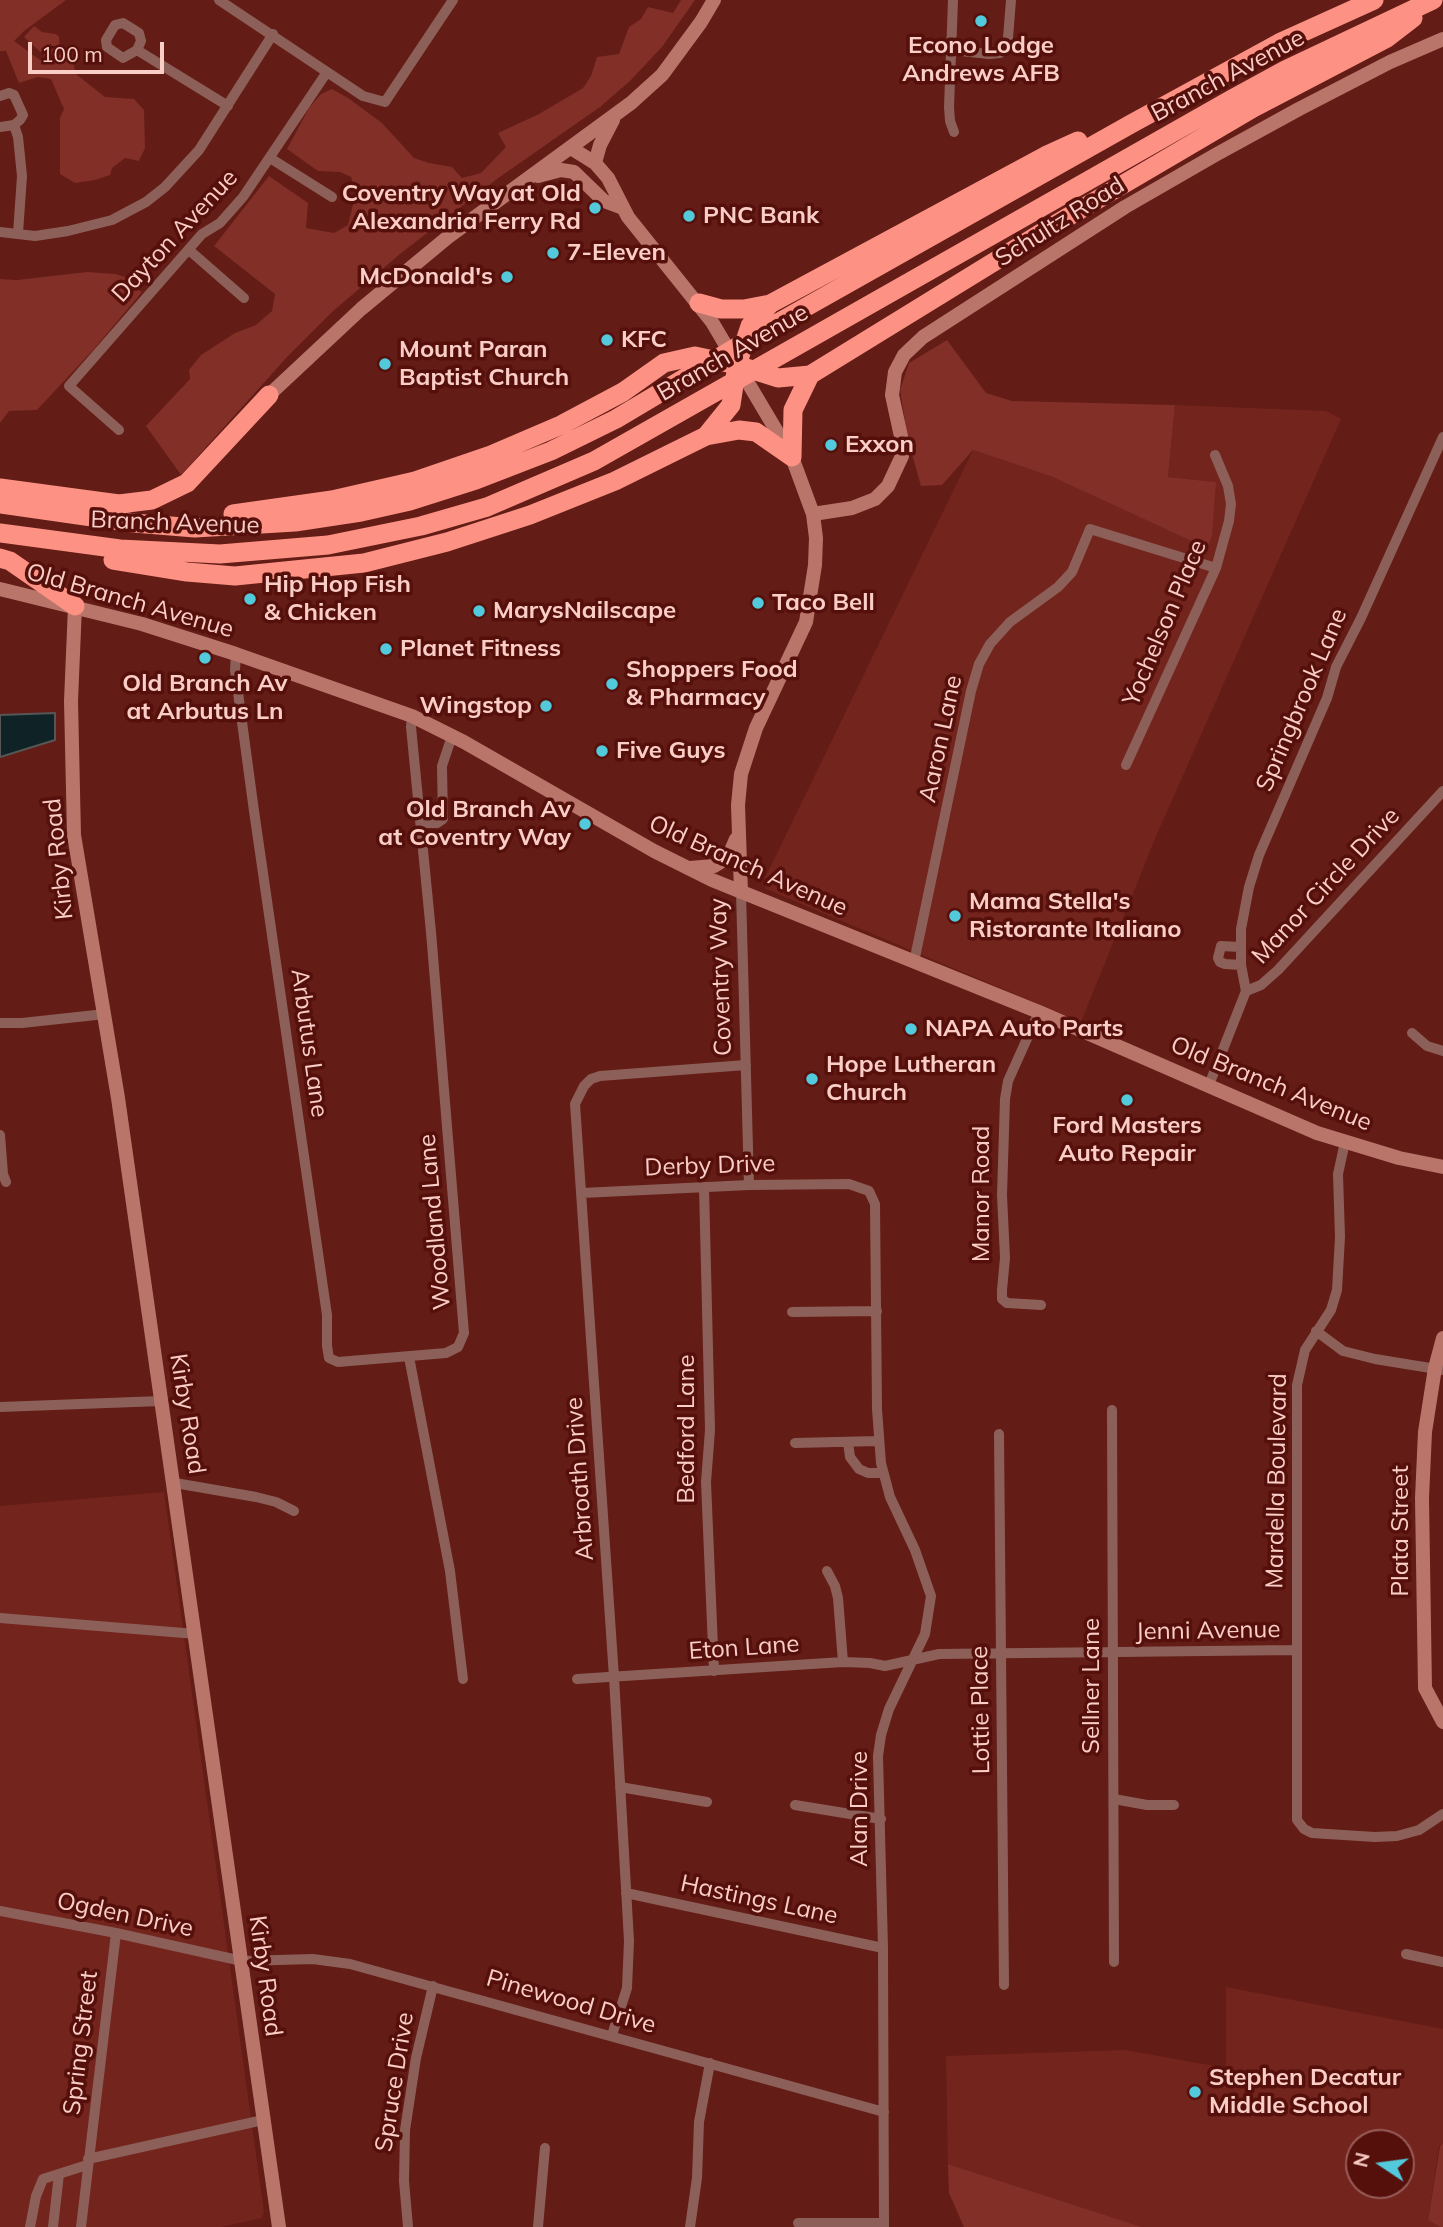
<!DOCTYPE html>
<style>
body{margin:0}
#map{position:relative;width:1443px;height:2227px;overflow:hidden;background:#631c16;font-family:Mulish,sans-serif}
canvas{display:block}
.north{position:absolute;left:1345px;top:2129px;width:70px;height:70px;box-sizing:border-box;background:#56100c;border:2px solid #985c57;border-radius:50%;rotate:283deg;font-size:19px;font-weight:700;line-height:28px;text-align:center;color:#facec7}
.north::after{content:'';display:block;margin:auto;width:24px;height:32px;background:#53cadc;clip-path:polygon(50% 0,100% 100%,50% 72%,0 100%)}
.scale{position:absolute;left:28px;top:42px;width:136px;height:32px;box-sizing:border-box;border:4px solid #facec7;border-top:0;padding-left:9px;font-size:21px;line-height:24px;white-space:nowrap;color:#facec7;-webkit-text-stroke:5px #56100c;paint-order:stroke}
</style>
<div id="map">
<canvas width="1443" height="2227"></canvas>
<div class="north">N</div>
<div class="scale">100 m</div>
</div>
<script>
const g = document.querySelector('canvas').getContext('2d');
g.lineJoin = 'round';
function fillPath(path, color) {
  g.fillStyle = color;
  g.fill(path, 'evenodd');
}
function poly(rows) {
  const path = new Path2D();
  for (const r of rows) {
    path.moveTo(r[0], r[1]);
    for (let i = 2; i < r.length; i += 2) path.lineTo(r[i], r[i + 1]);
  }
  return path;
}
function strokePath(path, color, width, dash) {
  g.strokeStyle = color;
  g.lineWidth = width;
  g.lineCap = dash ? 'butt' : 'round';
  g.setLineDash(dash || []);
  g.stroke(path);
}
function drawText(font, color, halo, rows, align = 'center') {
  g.font = font + ' Mulish,sans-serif';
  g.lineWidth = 7;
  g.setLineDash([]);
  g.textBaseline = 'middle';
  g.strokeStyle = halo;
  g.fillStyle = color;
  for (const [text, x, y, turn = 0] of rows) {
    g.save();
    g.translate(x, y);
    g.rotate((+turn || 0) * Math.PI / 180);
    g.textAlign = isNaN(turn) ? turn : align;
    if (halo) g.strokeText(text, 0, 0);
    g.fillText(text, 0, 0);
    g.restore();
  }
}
fillPath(poly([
 [1175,405,1326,411,1341,419,1157,834,1081,1022,766,889,764,880,973,450,1053,477,1216,482,1168,477],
 [164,1492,264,2212,262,2218,221,2227,0,2227,0,1506],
 [1226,1987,1443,2029,1443,2143,1439,2146,1428,2220,1440,2227,1142,2227,948,2164,946,2056,1125,2050,1226,2068],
 [1359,2143,1401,2143,1401,2185,1359,2185]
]), '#73241d');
fillPath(poly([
 [0,0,66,0,24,31,14,41,40,60,54,58,63,53,72,59,76,74,105,97,134,99,144,110,145,148,139,161,125,158,112,168,110,175,95,180,75,183,60,174,60,118,64,109,51,79,38,77,19,83,6,51,0,51],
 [681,0,695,0,662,47,630,81,600,107,497,179,400,254,332,312,288,356,181,475,146,426,190,379,189,370,201,355,235,333,256,325,272,311,275,294,214,246,269,176,308,203,306,228,334,233,348,225,356,192,351,177,340,172,318,171,287,149,309,108,321,94,332,89,348,98,382,123,414,158,429,163,452,167,462,178,481,173,506,147,498,133,539,114,583,88,591,76,597,57,619,54,629,27,641,19,648,7,673,13],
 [34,26,42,32,56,34,59,37,60,48,55,54,46,57,24,37],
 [87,272,115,274,125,277,130,285,142,292,94,349,37,410,9,411,0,423,0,279,17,280],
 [947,340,986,393,1012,401,1175,405,1168,477,1216,482,1212,536,1207,548,1053,477,973,450,942,485,921,486,908,440,900,390,909,363],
 [1443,2143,1443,2227,1440,2227,1428,2220,1440,2146],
 [948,2164,1142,2227,964,2227,949,2193]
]), '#812f27');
const water = poly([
 [55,713,55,740,0,757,0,715,55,713]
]);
fillPath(water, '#0f2326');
strokePath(water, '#565656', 2);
strokePath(poly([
 [219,0,363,96,385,102,453,0],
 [953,0,949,107,950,121,954,132],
 [137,50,141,41,139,33,123,23,115,25,106,40,107,47,123,58,137,50,228,106],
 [951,50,989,54,1000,53,1004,50,1008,38,1011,0],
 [0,96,9,93,14,95,23,115,20,120,14,125,0,127],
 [14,125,18,137,22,176,18,233],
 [270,158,332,197],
 [0,232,35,236,68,231,112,220,146,202,165,187,199,150,273,34],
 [189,250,244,298],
 [119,430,69,386,202,234,220,223,243,197,327,72],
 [236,654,235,670,254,811,327,1315,327,1346,329,1358,338,1362,446,1353,458,1347,464,1333,431,932,411,727,412,716],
 [1126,765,1216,568,1229,521,1231,504,1228,486,1215,455],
 [422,823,437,823,443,819,442,766,452,736],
 [741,892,749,1185],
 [1240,947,1221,946,1218,958,1220,962,1225,964,1241,965],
 [914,962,971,691,979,664,990,644,1010,622,1058,587,1072,572,1090,529,1216,568],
 [1246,991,1241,965,1241,929,1249,887,1259,855,1327,698,1336,667,1361,618,1443,437],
 [1039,1012,1008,1081,1005,1099,1002,1195,1005,1258,1002,1290,1002,1299,1007,1303,1041,1305],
 [0,1023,22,1023,105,1014],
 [1412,1033,1427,1046,1443,1051],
 [1209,1085,1246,991,1261,985,1278,970,1443,791],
 [0,1135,3,1174,6,1182],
 [1345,1142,1338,1174,1340,1237,1337,1290,1331,1310,1305,1350,1297,1385,1297,1820,1304,1829,1312,1833,1375,1837,1397,1836,1419,1830,1443,1814],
 [704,1187,710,1430,706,1482,714,1671],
 [582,1193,749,1185,849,1184,869,1191,875,1204,877,1409,881,1463,890,1497,915,1550,931,1596,925,1634,889,1709,881,1735,878,1756,883,1948,884,2227],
 [792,1312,877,1311],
 [1316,1331,1343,1351,1375,1359,1443,1370],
 [409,1357,450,1571,463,1679],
 [0,1407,161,1401],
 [1112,1410,1114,1962],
 [999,1434,1004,1985],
 [848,1442,850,1457,859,1469,868,1473,883,1473],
 [795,1443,878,1441],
 [175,1483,256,1497,276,1502,294,1511],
 [827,1571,835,1586,838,1598,843,1662],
 [0,1618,196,1634],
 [577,1679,843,1662,870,1663,885,1666,939,1654,1295,1650],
 [620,1787,707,1802],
 [1114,1799,1147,1805,1174,1805],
 [795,1805,881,1819],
 [626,1893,883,1948],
 [0,1911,116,1933,242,1961,313,1959,350,1964,884,2112],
 [1406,1954,1443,1962],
 [612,2035,627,1988,629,1941,614,1677,575,1104,584,1086,591,1079,600,1076,746,1065],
 [88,2159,263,2120],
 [798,2223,884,2223],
 [30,2227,36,2196,43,2179,87,2165],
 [53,2227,59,2174],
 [81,2227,116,1933],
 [408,2227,404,2181,405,2130,416,2058,433,1986],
 [538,2227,545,2148],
 [690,2227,697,2178,699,2122,710,2063]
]), '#8c6059', 10);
strokePath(poly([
 [571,148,595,163,608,178,628,217,712,322,792,457,813,514,816,538,815,565,806,622,756,728,741,774,738,805,741,892],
 [595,163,600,145,613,120],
 [538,176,561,170,574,172,604,201,623,208],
 [269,395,361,309,448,237,631,103,662,75,701,22,714,0],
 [813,514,852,508,875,499,888,486,902,456,902,441,892,395,895,372,904,355,923,337,1125,207,1217,154,1299,109,1390,62,1443,39],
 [0,589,142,624,236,654,412,716,464,742,654,851,712,880,1039,1012,1317,1133,1399,1158,1443,1167],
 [75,606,71,701,74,835,118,1098,279,2227],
 [690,868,714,866,722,861,730,853,736,839],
 [1443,1338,1435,1368,1425,1432,1422,1498,1425,1688,1443,1722]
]), '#ba756b', 14);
strokePath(poly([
 [699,303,721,309,744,309,770,304,1045,156,1078,141],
 [706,436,731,405,737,365,750,326,770,304],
 [792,457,793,410,810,375],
 [0,488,119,504,152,500,187,483,269,395],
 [0,504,134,523,195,528,295,522,361,512,410,501,476,480,551,451,616,419,767,329,1131,124,1279,43,1374,0],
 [233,514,332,500,415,481,491,455,561,425,623,392,664,363,695,356,737,365,778,378,810,375,1049,228,1253,108,1387,38,1413,18],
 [0,533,120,549,220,554,328,545,421,526,487,507,594,461,1232,99,1285,70,1433,0],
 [0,558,10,561,75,606],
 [113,560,187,572,235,576,364,563,447,542,530,515,615,481,706,436,739,430,756,432,792,457]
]), '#fd9284', 19);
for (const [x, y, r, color] of [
 [981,21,7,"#53cadc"],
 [595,208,7,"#53cadc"],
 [689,216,7,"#53cadc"],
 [553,253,7,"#53cadc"],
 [507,277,7,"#53cadc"],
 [607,340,7,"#53cadc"],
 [385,364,7,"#53cadc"],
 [831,445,7,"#53cadc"],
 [250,599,7,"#53cadc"],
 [758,603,7,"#53cadc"],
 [479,611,7,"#53cadc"],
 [386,649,7,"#53cadc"],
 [205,658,7,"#53cadc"],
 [612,684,7,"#53cadc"],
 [546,706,7,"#53cadc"],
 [602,751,7,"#53cadc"],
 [585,824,7,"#53cadc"],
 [955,916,7,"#53cadc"],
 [911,1029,7,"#53cadc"],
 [812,1079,7,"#53cadc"],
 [1127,1100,7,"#53cadc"],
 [1195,2092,7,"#53cadc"]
]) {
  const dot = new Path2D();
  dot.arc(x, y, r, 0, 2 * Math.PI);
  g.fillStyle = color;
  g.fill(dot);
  strokePath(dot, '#56100c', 2.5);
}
drawText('bold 24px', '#facec7', '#56100c', [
 ["Econo Lodge",981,46,"center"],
 ["Andrews AFB",981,74,"center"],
 ["Coventry Way at Old",581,194,"right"],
 ["Alexandria Ferry Rd",581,222,"right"],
 ["PNC Bank",703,216],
 ["7-Eleven",567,253],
 ["McDonald's",493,277,"right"],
 ["KFC",621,340],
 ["Mount Paran",399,350],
 ["Baptist Church",399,378],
 ["Exxon",845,445],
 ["Hip Hop Fish",264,585],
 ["& Chicken",264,613],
 ["Taco Bell",772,603],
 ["MarysNailscape",493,611],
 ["Planet Fitness",400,649],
 ["Shoppers Food",626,670],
 ["& Pharmacy",626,698],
 ["Old Branch Av",205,684,"center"],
 ["at Arbutus Ln",205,712,"center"],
 ["Wingstop",532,706,"right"],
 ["Five Guys",616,751],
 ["Old Branch Av",571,810,"right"],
 ["at Coventry Way",571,838,"right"],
 ["Mama Stella's",969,902],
 ["Ristorante Italiano",969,930],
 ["NAPA Auto Parts",925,1029],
 ["Hope Lutheran",826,1065],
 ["Church",826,1093],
 ["Ford Masters",1127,1126,"center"],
 ["Auto Repair",1127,1154,"center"],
 ["Stephen Decatur",1209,2078],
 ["Middle School",1209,2106]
], 'left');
drawText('24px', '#facec7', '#56100c', [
 ["Branch Avenue",1228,76,-28],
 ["Schultz Road",1060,222,-32],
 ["Dayton Avenue",175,236,-47],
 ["Branch Avenue",733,353,-30],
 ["Branch Avenue",175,523,2],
 ["Old Branch Avenue",130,601,16],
 ["Yochelson Place",1165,623,-67],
 ["Springbrook Lane",1302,700,-67],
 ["Aaron Lane",941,739,-78],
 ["Kirby Road",59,859,-96],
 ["Old Branch Avenue",748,866,24],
 ["Manor Circle Drive",1326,886,-47],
 ["Coventry Way",721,977,-92],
 ["Arbutus Lane",309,1043,82],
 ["Old Branch Avenue",1271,1084,22],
 ["Derby Drive",710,1166,-2],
 ["Manor Road",982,1194,-90],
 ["Woodland Lane",435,1222,-95],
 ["Kirby Road",187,1414,81],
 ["Bedford Lane",687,1429,-90],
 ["Arbroath Drive",580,1479,-94],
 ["Mardella Boulevard",1277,1481,-89],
 ["Plata Street",1401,1531,-90],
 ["Jenni Avenue",1208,1631,-1],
 ["Eton Lane",744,1648,-4],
 ["Sellner Lane",1092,1686,-90],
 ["Lottie Place",981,1710,-91],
 ["Alan Drive",860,1809,-90],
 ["Hastings Lane",759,1900,12],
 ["Ogden Drive",125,1915,12],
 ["Kirby Road",265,1976,82],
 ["Pinewood Drive",571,2002,16],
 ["Spring Street",81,2043,-83],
 ["Spruce Drive",395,2082,-81]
]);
</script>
